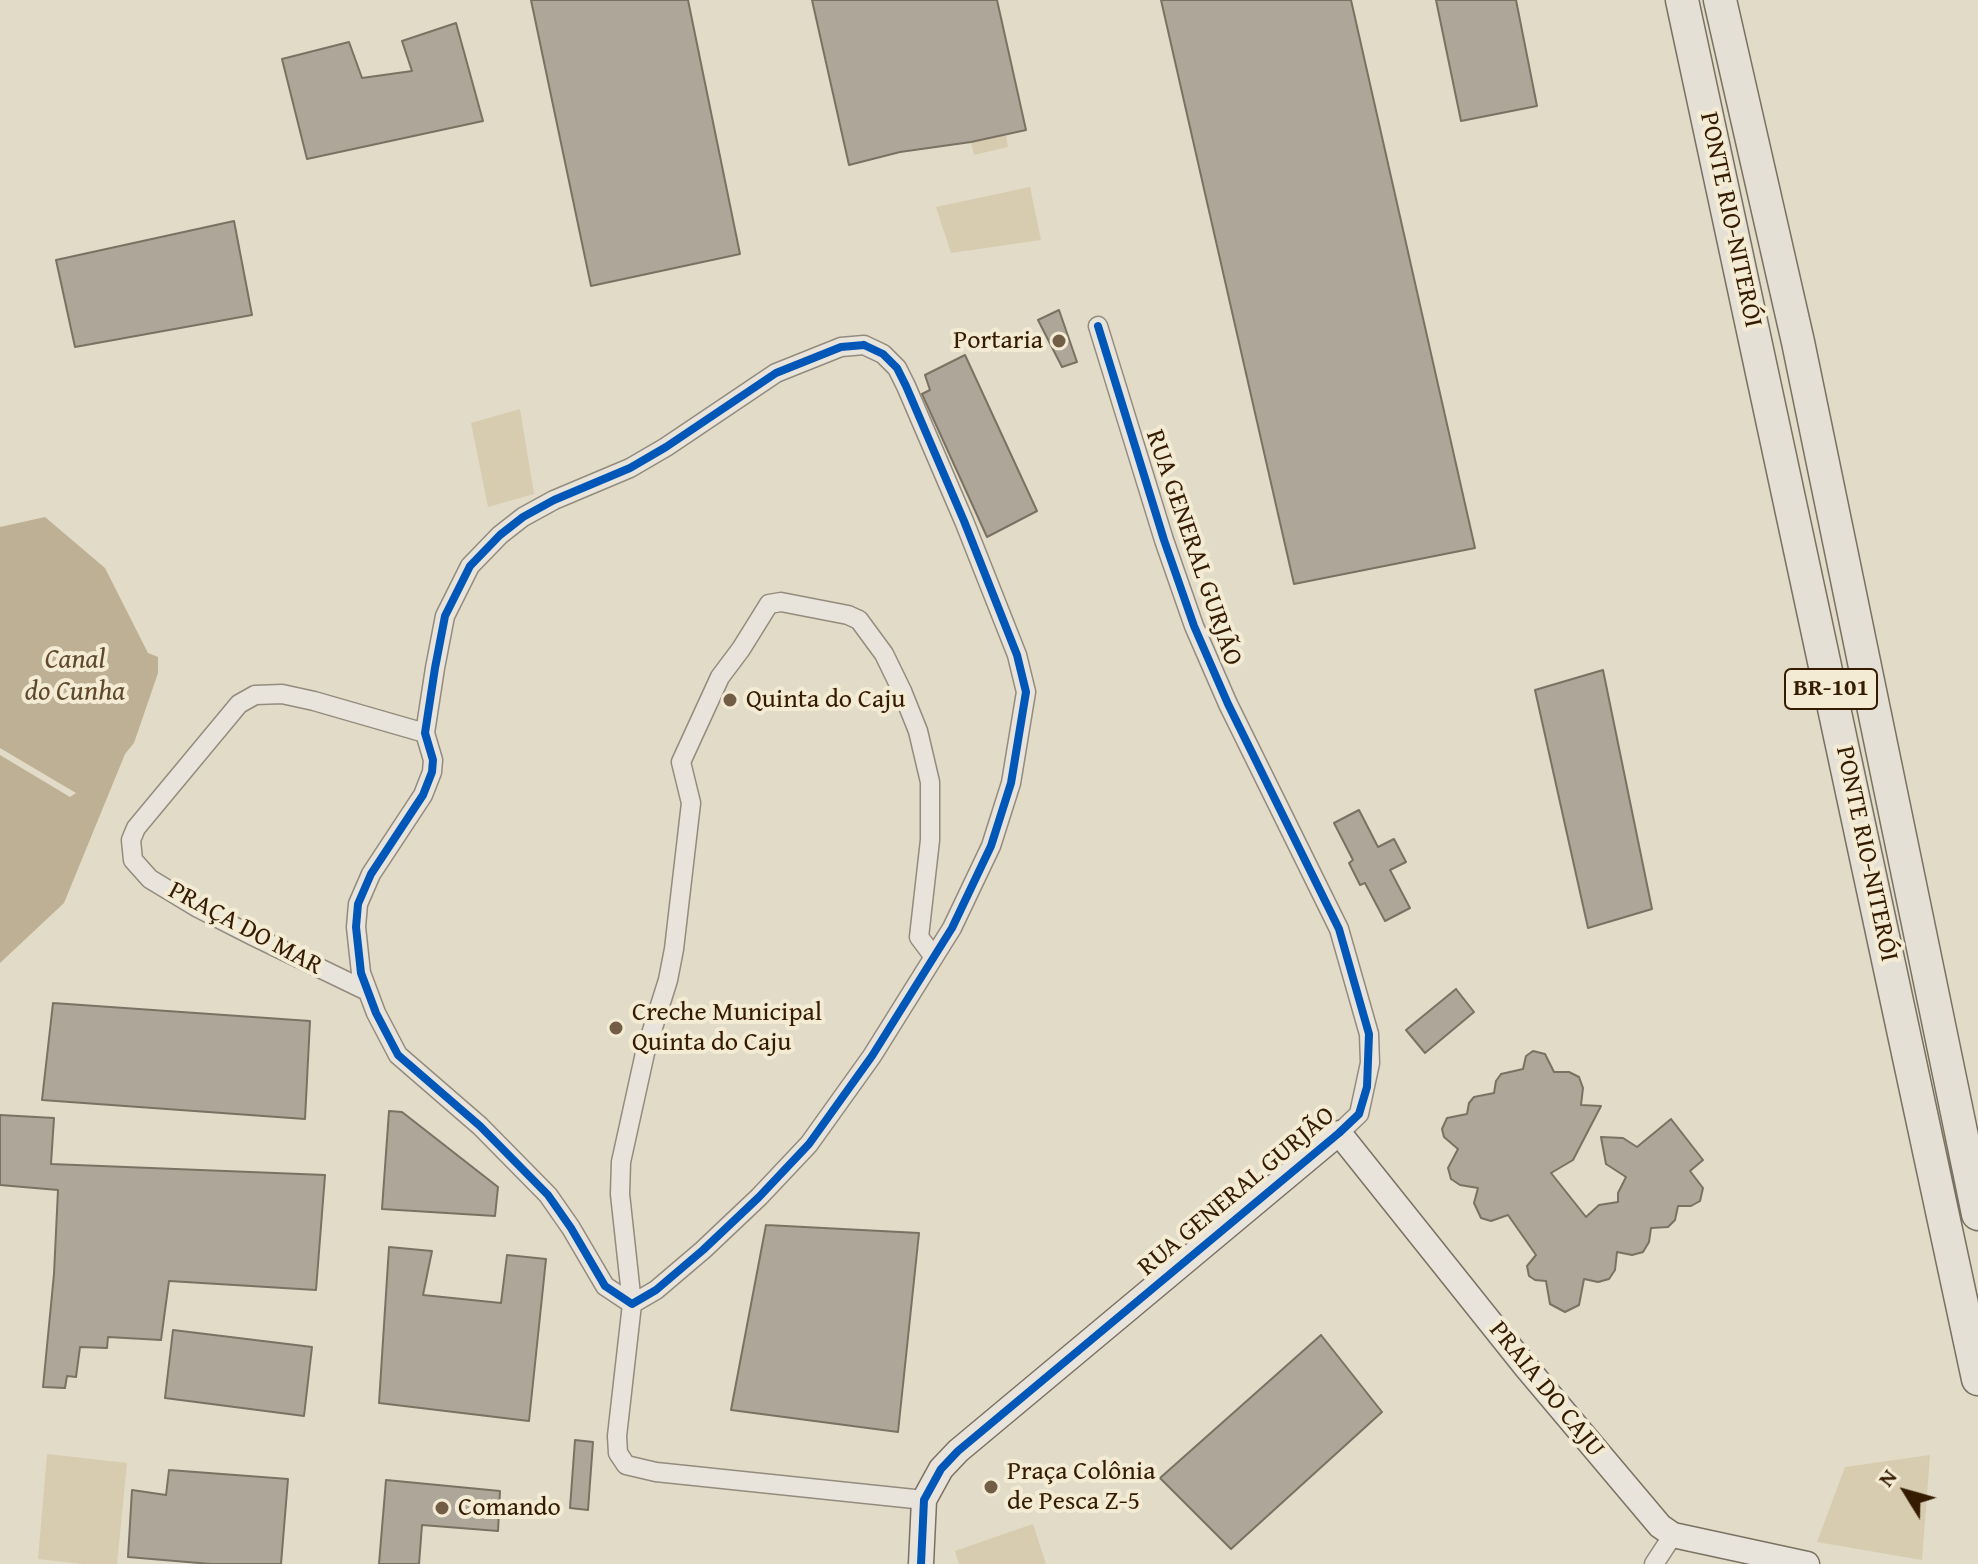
<!DOCTYPE html>
<meta charset="utf-8">
<style>
body{margin:0}
#map{position:relative;width:1978px;height:1564px;overflow:hidden;background:#e2dbc8;font-family:"Gentium Book Plus",serif}
canvas{display:block}
.north{position:absolute;left:1866px;top:1452px;width:80px;height:80px;-webkit-text-stroke:6px #f3ebd4;paint-order:stroke;rotate:307deg;font-size:22px;font-weight:700;line-height:32px;text-align:center;color:#351b00}
.north::after{content:'';display:block;margin:auto;width:28px;height:36px;background:#351b00;clip-path:polygon(50% 0,100% 100%,50% 72%,0 100%)}
</style>
<div id="map">
<canvas width="1978" height="1564"></canvas>
<div class="north">N</div>
</div>
<script>
const g = document.querySelector('canvas').getContext('2d');
g.lineJoin = 'round';
function fillPath(path, color) {
  g.fillStyle = color;
  g.fill(path, 'evenodd');
}
function poly(rows) {
  const path = new Path2D();
  for (const r of rows) {
    path.moveTo(r[0], r[1]);
    for (let i = 2; i < r.length; i += 2) path.lineTo(r[i], r[i + 1]);
  }
  return path;
}
function strokePath(path, color, width, dash) {
  g.strokeStyle = color;
  g.lineWidth = width;
  g.lineCap = dash ? 'butt' : 'round';
  g.setLineDash(dash || []);
  g.stroke(path);
}
function drawText(font, color, halo, rows, align = 'center') {
  g.font = font + ' "Gentium Book Plus",serif';
  g.lineWidth = 8;
  g.setLineDash([]);
  g.textBaseline = 'middle';
  g.strokeStyle = halo;
  g.fillStyle = color;
  for (const [text, x, y, turn = 0] of rows) {
    g.save();
    g.translate(x, y);
    g.rotate((+turn || 0) * Math.PI / 180);
    g.textAlign = isNaN(turn) ? turn : align;
    if (halo) g.strokeText(text, 0, 0);
    g.fillText(text, 0, 0);
    g.restore();
  }
}
fillPath(poly([
 [1006,135,1008,147,974,155,971,142],
 [1030,187,1041,240,951,253,936,207],
 [520,409,534,494,488,507,471,423],
 [47,1454,127,1463,117,1564,84,1564,38,1559],
 [1930,1455,1922,1560,1817,1542,1845,1467],
 [1033,1524,1046,1564,959,1564,955,1551]
]), '#d7ccb0');
fillPath(poly([
 [45,517,105,568,148,653,158,657,158,673,134,743,125,754,64,903,0,963,0,527]
]), '#beb094');
fillPath(poly([
 [0,748,76,793,70,797,0,755]
]), '#e2dbc8');
const building = poly([
 [531,0,688,0,740,254,591,286,531,0],
 [812,0,997,0,1026,130,971,142,900,152,849,165,812,0],
 [1161,0,1351,0,1475,548,1294,584,1161,0],
 [1436,0,1516,0,1537,106,1461,121,1436,0],
 [456,23,483,121,307,159,282,59,349,42,362,78,412,71,402,41,456,23],
 [234,221,252,315,75,347,56,260,234,221],
 [1059,310,1077,362,1062,367,1038,320,1059,310],
 [965,355,1037,511,987,537,922,394,930,390,925,375,965,355],
 [1603,670,1652,909,1588,928,1535,690,1603,670],
 [1359,810,1378,847,1394,839,1406,862,1390,870,1410,908,1385,921,1365,883,1360,885,1349,863,1353,860,1334,823,1359,810],
 [1456,989,1474,1012,1425,1053,1406,1030,1456,989],
 [53,1003,310,1021,305,1119,42,1100,53,1003],
 [1533,1051,1545,1054,1554,1072,1569,1072,1579,1077,1583,1088,1581,1105,1601,1106,1573,1160,1551,1173,1586,1217,1599,1205,1618,1202,1618,1193,1626,1177,1606,1164,1601,1137,1623,1138,1637,1147,1671,1119,1703,1160,1690,1171,1703,1188,1700,1201,1691,1206,1678,1206,1675,1220,1668,1227,1651,1228,1649,1242,1643,1252,1632,1255,1617,1252,1615,1270,1609,1279,1598,1282,1584,1279,1579,1305,1565,1312,1550,1304,1546,1281,1535,1280,1529,1276,1527,1266,1536,1255,1508,1215,1491,1221,1481,1218,1474,1203,1478,1188,1460,1185,1451,1179,1448,1168,1458,1149,1444,1137,1442,1129,1447,1118,1467,1114,1469,1103,1474,1097,1494,1093,1496,1081,1501,1074,1523,1069,1526,1056,1533,1051],
 [389,1111,402,1112,498,1187,495,1216,382,1209,389,1111],
 [0,1115,54,1118,51,1164,325,1175,316,1290,169,1281,161,1340,108,1337,107,1348,80,1347,76,1377,67,1376,65,1388,43,1387,54,1274,58,1190,0,1185,0,1115],
 [766,1225,919,1233,898,1432,731,1410,766,1225],
 [389,1247,432,1251,423,1295,501,1303,507,1255,546,1259,529,1421,379,1403,389,1247],
 [173,1330,312,1347,304,1416,165,1398,173,1330],
 [1321,1335,1382,1412,1231,1549,1160,1478,1321,1335],
 [575,1440,593,1442,588,1510,570,1508,575,1440],
 [169,1470,288,1479,281,1564,211,1564,128,1557,132,1490,166,1495,169,1470],
 [386,1480,500,1491,498,1531,422,1525,419,1564,379,1564,386,1480]
]);
fillPath(building, '#aea799');
strokePath(building, '#7a7163', 2);
const street = poly([
 [1098,326,1164,540,1194,626,1228,704,1339,929,1369,1034,1370,1063,1359,1114,1339,1133],
 [864,345,883,354,897,368,906,386,964,521,1017,655,1026,692,1011,783,991,846,952,928,872,1056,809,1144,759,1197,703,1250,656,1290,632,1304,605,1286,571,1228,548,1195,480,1126,398,1055,376,1013,361,973,356,927,358,904,371,874,423,795,432,772,433,760,425,733,435,668,445,616,470,566,500,535,523,517,554,500,630,468,666,447,776,373,841,347,864,345],
 [367,991,253,936,198,908,150,879,133,860,131,840,136,828,239,704,255,695,282,694,314,701,425,733],
 [924,1500,656,1472,626,1465,618,1453,617,1436,632,1304,620,1194,621,1162,645,1053,668,980,674,949,691,803,681,762,720,677,741,649,769,604,781,602,848,615,859,620,884,654,902,691,918,731,930,782,930,840,919,937,934,957],
 [1654,1564,1673,1535]
]);
const secondary = poly([
 [921,1564,924,1500,941,1469,958,1451,1339,1133,1526,1367,1660,1526,1673,1535,1807,1564]
]);
const highway = poly([
 [1682,0,1978,1379],
 [1720,0,1798,342,1978,1214]
]);
strokePath(street, '#938b7d', 21);
strokePath(secondary, '#7a7163', 27);
strokePath(highway, '#7a7163', 35);
strokePath(street, '#e8e4db', 18);
strokePath(secondary, '#e8e4db', 24);
strokePath(highway, '#e5e0d5', 32);
strokePath(poly([
 [864,345,883,354,897,368,906,386,964,521,1017,655,1026,692,1011,783,991,846,952,928,872,1056,809,1144,759,1197,703,1250,656,1290,632,1304,605,1286,571,1228,548,1195,480,1126,398,1055,376,1013,361,973,356,927,358,904,371,874,423,795,432,772,433,760,425,733,435,668,445,616,470,566,500,535,523,517,554,500,630,468,666,447,776,373,841,347,864,345],
 [921,1564,924,1500,941,1469,958,1451,1339,1133,1359,1114,1367,1087,1369,1034,1339,929,1228,704,1194,626,1164,540,1098,326]
]), '#0057b8', 8);
for (const [x, y, r, color] of [
 [1059,341,8,"#725e46"],
 [730,700,8,"#725e46"],
 [616,1028,8,"#725e46"],
 [991,1487,8,"#725e46"],
 [442,1508,8,"#725e46"]
]) {
  const dot = new Path2D();
  dot.arc(x, y, r, 0, 2 * Math.PI);
  g.fillStyle = color;
  g.fill(dot);
  strokePath(dot, '#f3ebd4', 3);
}
for (const [x, y, w] of [
 [1831,689,92]
]) {
  const box = new Path2D();
  box.roundRect(x - w / 2, y - 20, w, 40, 6);
  g.fillStyle = '#f3ebd4';
  g.fill(box);
  strokePath(box, '#351b00', 2);
}
drawText('bold 24px', '#351b00', null, [
 ["BR-101",1831,689]
]);
drawText('26px', '#351b00', '#f3ebd4', [
 ["PONTE RIO-NITERÓI",1730,220,78],
 ["RUA GENERAL GURJÃO",1193,548,71],
 ["PONTE RIO-NITERÓI",1866,854,78],
 ["PRAÇA DO MAR",245,929,28],
 ["RUA GENERAL GURJÃO",1237,1192,-40],
 ["PRAIA DO CAJU",1546,1390,51]
]);
drawText('26px', '#351b00', '#f3ebd4', [
 ["Portaria",1043,341,"right"],
 ["Quinta do Caju",746,700],
 ["Creche Municipal",632,1013],
 ["Quinta do Caju",632,1043],
 ["Praça Colônia",1007,1472],
 ["de Pesca Z-5",1007,1502],
 ["Comando",458,1508]
], 'left');
drawText('italic 28px', '#5f482c', '#f3ebd4', [
 ["Canal",75,661],
 ["do Cunha",75,693]
]);
</script>
